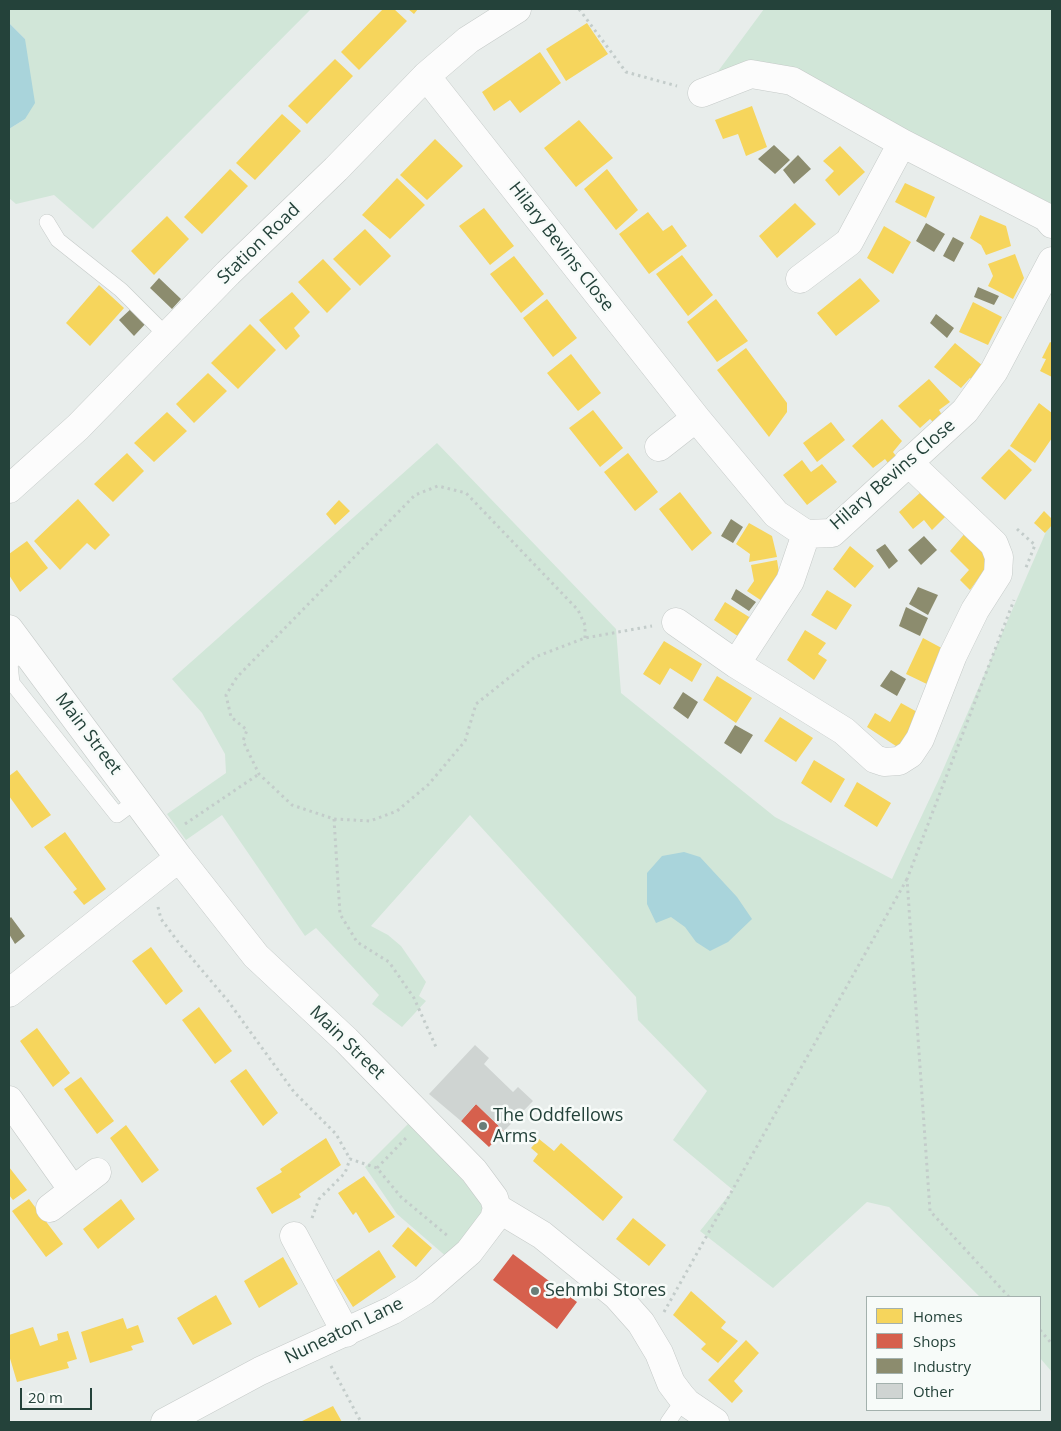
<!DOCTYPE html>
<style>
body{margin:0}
#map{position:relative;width:1061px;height:1431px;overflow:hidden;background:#e8edeb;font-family:"Open Sans",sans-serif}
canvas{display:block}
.frame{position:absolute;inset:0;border:10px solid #24423a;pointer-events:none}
.legend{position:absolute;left:866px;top:1296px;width:175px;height:115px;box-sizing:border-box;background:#f7fbf9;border:1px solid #a3b1ad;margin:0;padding:6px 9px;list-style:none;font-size:15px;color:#24423a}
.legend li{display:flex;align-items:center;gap:10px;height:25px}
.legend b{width:25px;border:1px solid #a3b1ad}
.scale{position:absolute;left:20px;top:1388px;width:72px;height:22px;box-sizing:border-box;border:2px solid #24423a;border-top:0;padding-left:6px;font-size:15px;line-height:18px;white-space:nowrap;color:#24423a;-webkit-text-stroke:4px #f7fbf9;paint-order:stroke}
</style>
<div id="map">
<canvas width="1061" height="1431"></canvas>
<div class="frame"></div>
<ul class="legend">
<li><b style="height:14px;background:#f6d55c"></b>Homes</li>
<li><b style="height:14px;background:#d6604d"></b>Shops</li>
<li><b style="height:14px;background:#8c8c6e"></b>Industry</li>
<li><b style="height:14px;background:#cfd4d2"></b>Other</li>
</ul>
<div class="scale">20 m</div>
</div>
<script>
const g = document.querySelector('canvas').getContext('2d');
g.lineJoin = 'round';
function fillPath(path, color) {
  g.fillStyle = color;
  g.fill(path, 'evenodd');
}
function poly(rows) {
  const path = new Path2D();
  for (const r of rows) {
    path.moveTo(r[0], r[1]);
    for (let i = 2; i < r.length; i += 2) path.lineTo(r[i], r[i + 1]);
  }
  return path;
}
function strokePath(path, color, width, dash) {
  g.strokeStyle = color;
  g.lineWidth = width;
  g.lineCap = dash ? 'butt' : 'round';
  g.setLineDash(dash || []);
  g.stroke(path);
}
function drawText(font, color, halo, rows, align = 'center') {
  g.font = font + ' "Open Sans",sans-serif';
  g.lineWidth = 5;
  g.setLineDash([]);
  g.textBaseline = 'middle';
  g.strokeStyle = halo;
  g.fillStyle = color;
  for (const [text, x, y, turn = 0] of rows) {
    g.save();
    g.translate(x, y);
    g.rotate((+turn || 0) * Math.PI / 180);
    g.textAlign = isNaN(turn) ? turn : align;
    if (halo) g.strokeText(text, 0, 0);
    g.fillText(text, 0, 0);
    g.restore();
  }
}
fillPath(poly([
 [9,9,311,9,93,229,54,195,16,204,9,198,9,129,25,119,25,39,9,23],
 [764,9,1052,9,1052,204,797,75,702,93],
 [437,443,616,629,621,693,775,817,892,879,939,779,1052,518,1052,1372,1040,1358,1040,1297,980,1297,889,1207,867,1202,773,1288,700,1231,733,1190,673,1140,707,1091,638,1020,636,997,470,815,371,926,388,935,401,946,426,982,419,996,426,1001,402,1027,372,1004,379,995,316,928,305,936,222,815,186,840,167,814,226,773,225,754,202,713,172,679],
 [409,1123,445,1158,481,1203,485,1211,448,1258,397,1214,365,1167]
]), '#d1e6d8');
fillPath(poly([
 [9,23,25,39,35,103,25,119,9,129],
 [684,852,700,857,737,897,752,919,728,942,710,951,696,942,685,927,671,917,656,923,647,904,647,873,662,856]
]), '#a9d4db');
fillPath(poly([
 [383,9,394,9,407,21,359,70,341,52],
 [408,9,418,9,414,14],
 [587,23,608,54,566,81,546,49],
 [540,52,561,83,520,113,510,100,494,111,482,92],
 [335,59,353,76,307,124,288,106],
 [752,106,767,147,746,156,738,134,723,139,715,120],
 [282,114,301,131,255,180,236,163],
 [579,120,613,158,576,187,544,148],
 [435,139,463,166,427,200,400,175],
 [840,146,865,172,839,196,825,180,834,171,823,161],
 [230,169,248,186,202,234,184,217],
 [607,169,638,210,616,230,584,189],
 [397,178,425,205,390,239,362,215],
 [905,183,935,197,926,218,895,202],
 [795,203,816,224,777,258,759,236],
 [484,208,514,246,490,265,459,226],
 [648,212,663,231,672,225,687,246,649,274,619,234],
 [980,215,1006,226,1011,246,986,255,981,245,970,238],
 [167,216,189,239,154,275,131,251],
 [884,226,911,242,893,274,867,258],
 [365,229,391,256,360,286,333,259],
 [1015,254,1024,278,1013,299,988,286,993,276,988,264],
 [682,255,713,295,688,316,656,274],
 [514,256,544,294,521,313,490,274],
 [323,259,351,289,327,313,298,282],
 [860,278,880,301,836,336,817,313],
 [99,285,124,308,90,346,66,323],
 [292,292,310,312,294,328,300,336,286,350,259,320],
 [547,299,577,338,553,357,523,318],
 [716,299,748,341,717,362,687,322],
 [973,302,1002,317,988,345,959,332],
 [250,324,276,350,238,389,211,363],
 [1050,342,1052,343,1052,377,1040,371,1046,359,1042,358],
 [955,343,983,366,973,380,970,378,961,388,934,367],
 [746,348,787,403,787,412,769,437,717,370],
 [571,354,601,393,578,411,547,373],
 [208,373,227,391,194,423,176,404],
 [929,379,950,402,939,410,942,415,934,423,930,419,920,428,898,406],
 [1039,403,1052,413,1052,438,1035,463,1010,446],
 [593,410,623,448,600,467,569,428],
 [167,412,187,431,154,462,134,443],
 [882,419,902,441,893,452,896,456,888,463,885,459,873,468,852,446],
 [831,422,845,440,817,462,803,443],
 [1009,449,1032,470,1005,500,981,478],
 [127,453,144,471,113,502,94,484],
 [628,453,658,492,635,511,604,472],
 [802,460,811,472,822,464,837,482,807,505,783,475],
 [922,491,946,516,932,530,924,520,913,529,899,512],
 [680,492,712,533,692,551,659,509],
 [78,499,110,535,95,550,87,543,60,570,34,541],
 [339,500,350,511,335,525,326,514],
 [1044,511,1052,519,1052,525,1045,533,1034,523],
 [749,523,772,536,777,557,749,562,750,554,736,544],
 [966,532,994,557,970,590,960,580,969,570,950,551],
 [27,541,48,568,20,592,9,575,9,554],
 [850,546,874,566,855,588,833,569],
 [777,560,781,585,768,605,747,591,754,581,751,565],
 [827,590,852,605,836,630,811,615],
 [725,602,754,620,742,639,714,620],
 [805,630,826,643,818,654,827,660,814,680,787,660],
 [923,638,949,652,933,687,906,674],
 [664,641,702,664,692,682,670,668,660,685,643,674],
 [717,676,752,698,736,723,703,700],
 [901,703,919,713,899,748,867,727,875,713,890,722],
 [780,717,813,738,796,762,764,741],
 [814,760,845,779,831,803,801,783],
 [17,770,51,815,32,828,9,796,9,776],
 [857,782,891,803,877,827,844,806],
 [65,832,106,889,84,905,73,892,77,889,44,847],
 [151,947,183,991,166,1005,132,961],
 [199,1007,232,1051,215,1064,182,1020],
 [37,1028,70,1073,53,1087,20,1041],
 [246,1069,278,1113,263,1126,230,1081],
 [81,1077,114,1121,97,1134,64,1089],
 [126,1125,159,1170,142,1183,110,1138],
 [326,1138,341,1165,299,1194,301,1197,272,1214,256,1188,282,1172,280,1169],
 [539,1139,554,1151,561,1143,623,1197,603,1221,533,1161,538,1154,531,1148],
 [9,1167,27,1190,13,1200,9,1195],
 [364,1176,395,1217,369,1233,356,1212,353,1215,338,1193],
 [29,1199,63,1244,46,1257,12,1211],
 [121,1199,135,1219,98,1249,83,1229],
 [633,1218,666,1245,649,1266,616,1239],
 [408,1227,432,1248,416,1267,392,1246],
 [379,1250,396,1277,353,1307,336,1280],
 [283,1257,298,1284,259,1308,244,1281],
 [691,1291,726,1322,721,1328,738,1341,718,1363,701,1349,706,1344,673,1315],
 [216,1295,232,1324,193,1345,177,1318],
 [123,1318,127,1329,138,1325,144,1342,131,1346,133,1350,90,1363,81,1332],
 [33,1327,40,1346,58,1340,57,1334,68,1331,77,1359,67,1362,69,1368,17,1382,9,1355,9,1335],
 [746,1340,759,1353,734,1381,743,1391,732,1403,708,1380],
 [333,1406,342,1422,300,1422]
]), '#f6d55c');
fillPath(poly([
 [476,1104,504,1131,489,1147,461,1121],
 [513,1254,577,1302,557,1329,493,1280]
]), '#d6604d');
fillPath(poly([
 [774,145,790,160,775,174,758,159],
 [798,155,811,169,794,184,783,170],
 [926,223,945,234,934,252,916,241],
 [953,237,964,243,954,262,943,256],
 [159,278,181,299,172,309,150,288],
 [978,287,999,296,994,305,974,297],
 [134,306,149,320,134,336,119,320],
 [936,314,954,328,947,338,930,323],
 [731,519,743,527,733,543,721,536],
 [924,536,937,550,921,565,908,550],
 [885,544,898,561,889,569,876,550],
 [918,587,938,595,928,615,909,604],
 [736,589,756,602,749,611,731,599],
 [906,607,928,618,920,636,899,626],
 [891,670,906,679,897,696,880,686],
 [683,692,698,702,688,719,673,708],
 [735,725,753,735,741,754,724,743],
 [11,917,25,936,15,944,9,934,9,919]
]), '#8c8c6e');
fillPath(poly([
 [475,1045,489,1058,484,1064,513,1092,518,1087,533,1101,504,1131,476,1104,461,1121,429,1094]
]), '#cfd4d2');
const lane = poly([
 [47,222,58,240,121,290,167,336],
 [24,648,10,664,12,683,117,815,137,800],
 [668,1422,684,1399]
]);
const street = poly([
 [426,76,696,418,776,514,806,534,832,533,965,411,994,371,1052,261],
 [702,93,751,74,792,81,902,143,1046,217,1052,224],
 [800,279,849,242,902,143],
 [659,447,696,418],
 [9,489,78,427,228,273,336,169,426,76,468,40,517,9],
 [676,622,736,664,844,731,875,759,884,762,899,761,910,754,920,739,953,655,975,610,998,574,999,557,994,544,908,462],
 [9,629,179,858,256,956,346,1040,474,1171,494,1198,497,1208,542,1235,617,1296,641,1323,659,1353,671,1383,680,1395,687,1403,715,1422],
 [736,664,790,581,806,534],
 [9,993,179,858],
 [9,1100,72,1189],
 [50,1208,97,1172],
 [294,1236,346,1333],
 [165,1422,260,1371,393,1310,424,1291,469,1252,494,1219,497,1208]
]);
strokePath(lane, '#c5cac8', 16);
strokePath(street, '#c5cac8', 29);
strokePath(poly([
 [579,9,626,72,677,86],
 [1017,529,1035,545,1025,570],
 [585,638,585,625,578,610,466,493,438,486,415,495,237,677,226,695,231,717,247,730,243,741,259,774,292,805,334,819,370,821,397,811,429,784,465,741,476,704,535,657,585,638,652,626],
 [334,819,340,914,357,942,389,962,414,998,436,1047],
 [185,824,259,774],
 [158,907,161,919,179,943,228,1001,294,1092,336,1134,350,1159],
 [377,1168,406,1138],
 [312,1218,319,1199,345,1173,350,1159,377,1168,401,1197,449,1237],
 [1009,1297,930,1211,907,879,1014,600],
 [664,1312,907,879],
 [1040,1330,1052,1344],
 [331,1366,361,1422]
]), '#c3ccca', 3, [2.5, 4]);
strokePath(lane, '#fcfcfc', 15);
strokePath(street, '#fcfcfc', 28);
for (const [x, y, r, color] of [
 [483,1126,5,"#697e78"],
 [535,1291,5,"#697e78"]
]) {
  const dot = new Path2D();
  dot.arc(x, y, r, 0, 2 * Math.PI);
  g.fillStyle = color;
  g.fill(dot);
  strokePath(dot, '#f7fbf9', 2);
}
drawText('18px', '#24423a', '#f7fbf9', [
 ["Station Road",259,244,-44],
 ["Hilary Bevins Close",561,247,52],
 ["Hilary Bevins Close",893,475,-41],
 ["Main Street",88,734,53],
 ["Main Street",347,1043,44],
 ["Nuneaton Lane",344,1331,-26]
]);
drawText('18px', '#24423a', '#f7fbf9', [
 ["The Oddfellows",493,1116],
 ["Arms",493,1137],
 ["Sehmbi Stores",545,1291]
], 'left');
</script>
